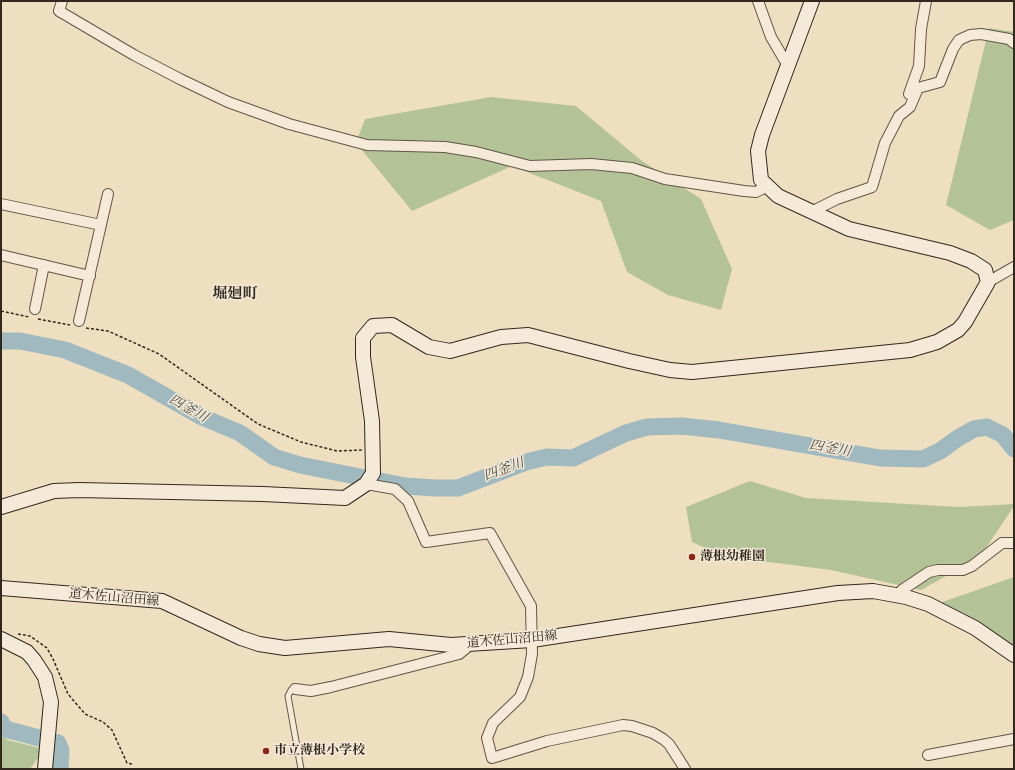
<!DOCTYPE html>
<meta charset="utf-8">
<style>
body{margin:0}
#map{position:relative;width:1015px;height:770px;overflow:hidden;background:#eedfc1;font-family:"IM FELL French Canon",serif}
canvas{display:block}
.frame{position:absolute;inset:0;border:2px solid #32281d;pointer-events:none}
</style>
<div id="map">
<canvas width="1015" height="770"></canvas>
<div class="frame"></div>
</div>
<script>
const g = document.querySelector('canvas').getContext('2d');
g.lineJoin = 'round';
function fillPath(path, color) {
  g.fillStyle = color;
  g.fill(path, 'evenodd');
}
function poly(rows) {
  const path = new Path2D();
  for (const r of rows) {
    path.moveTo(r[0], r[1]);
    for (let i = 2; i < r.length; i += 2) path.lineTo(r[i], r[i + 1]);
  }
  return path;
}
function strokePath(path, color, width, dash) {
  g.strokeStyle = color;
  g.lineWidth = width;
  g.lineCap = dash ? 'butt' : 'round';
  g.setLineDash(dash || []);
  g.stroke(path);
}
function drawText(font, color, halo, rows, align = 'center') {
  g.font = font + ' "IM FELL French Canon","Noto Serif JP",serif';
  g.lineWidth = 3;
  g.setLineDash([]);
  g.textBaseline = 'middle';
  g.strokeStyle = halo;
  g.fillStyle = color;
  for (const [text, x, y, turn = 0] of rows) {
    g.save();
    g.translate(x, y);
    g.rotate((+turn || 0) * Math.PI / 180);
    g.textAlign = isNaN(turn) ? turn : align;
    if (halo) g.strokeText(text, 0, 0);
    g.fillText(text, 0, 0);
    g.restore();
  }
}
fillPath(poly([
 [989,28,1014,32,1014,220,990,230,946,205],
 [491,97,576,106,642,161,701,199,732,269,721,310,668,295,627,272,601,201,512,166,412,211,356,143,365,119],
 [750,481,806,498,959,507,1014,504,1014,506,980,557,921,590,831,570,722,556,692,542,686,507],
 [1014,577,1014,646,998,642,931,606],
 [1,728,7,740,44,749,30,769,1,769]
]), '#b4c397');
strokePath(poly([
 [1,341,20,341,65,350,128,375,202,417,240,433,274,457,300,465,405,486,435,488,458,488,526,462,547,457,573,458,626,433,647,427,682,426,719,430,880,458,923,459,940,451,958,438,974,429,987,427,1003,435,1014,449],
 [1,722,5,729,58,743,61,750,60,769]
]), '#a0b9bf', 17);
const lane = poly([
 [295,689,291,690,288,696,301,769]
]);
const street = poly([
 [62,1,59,11,134,55,180,79,228,102,289,124,367,145,445,147,476,152,530,166,591,164,632,168,665,179,744,191,756,192,768,186],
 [758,1,771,37,788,66],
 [909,94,919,66,921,29,926,1],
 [1,204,101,225],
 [811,212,837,199,872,187,885,143,899,116,910,107,918,88,940,82,953,49,959,40,970,35,981,34,1009,39,1014,43],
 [1,255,90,276],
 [988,282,1014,267],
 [35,309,44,265],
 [79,321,108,194],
 [366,484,395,489,408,501,426,542,490,533,531,606,532,654,528,677,520,697,493,723,487,738,492,758,547,741,623,725,632,726,653,733,663,739,669,744,685,769],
 [898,595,902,590,929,572,938,570,963,570,972,566,1002,543,1014,543],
 [295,689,311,691,331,687,459,654,470,645],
 [928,755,1014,739]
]);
const secondary = poly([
 [1,507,54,491,79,490,263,494,345,498,366,484,373,473,372,421,363,357,363,338,373,326,392,325,429,347,450,351,501,337,528,335,629,361,670,370,692,372,910,350,937,342,958,330,965,322,988,282,985,270,971,261,950,253,849,229,778,196,761,180,758,151,762,135,812,1],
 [1,588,162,601,241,638,259,644,285,648,389,639,451,645,532,640,838,593,873,591,906,597,928,604,975,628,1014,655],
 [1,639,27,652,34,660,45,677,51,702,45,769]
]);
strokePath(lane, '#615646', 7);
strokePath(street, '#615646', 12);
strokePath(secondary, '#32281d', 16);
strokePath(poly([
 [1,311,29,317],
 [38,319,70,325],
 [86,328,108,331,159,354,258,424,301,442,337,451,362,450],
 [18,634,30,636,47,648,53,659,68,694,85,714,103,722,112,730,127,763,132,764]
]), '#32281d', 1.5, [3, 2]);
strokePath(lane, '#f4ead7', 5);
strokePath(street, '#f4ead7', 10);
strokePath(secondary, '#f4ead7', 14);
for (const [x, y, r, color] of [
 [692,557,4,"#8f2418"],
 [266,751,4,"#8f2418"]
]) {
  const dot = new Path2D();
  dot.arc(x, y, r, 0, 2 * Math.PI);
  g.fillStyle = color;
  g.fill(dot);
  strokePath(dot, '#f4ead7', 1.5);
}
drawText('bold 13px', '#32281d', '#f4ead7', [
 ["薄根幼稚園",700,557],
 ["市立薄根小学校",274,751]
], 'left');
drawText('13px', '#32281d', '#f4ead7', [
 ["道木佐山沼田線",114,598,5],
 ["道木佐山沼田線",512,640,-5]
]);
drawText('italic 14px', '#4e4c46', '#f4ead7', [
 ["四釜川",188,409,29],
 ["四釜川",830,449,10],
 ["四釜川",504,470,-20]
]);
drawText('bold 15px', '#32281d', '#f4ead7', [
 ["堀廻町",235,294]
]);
</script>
